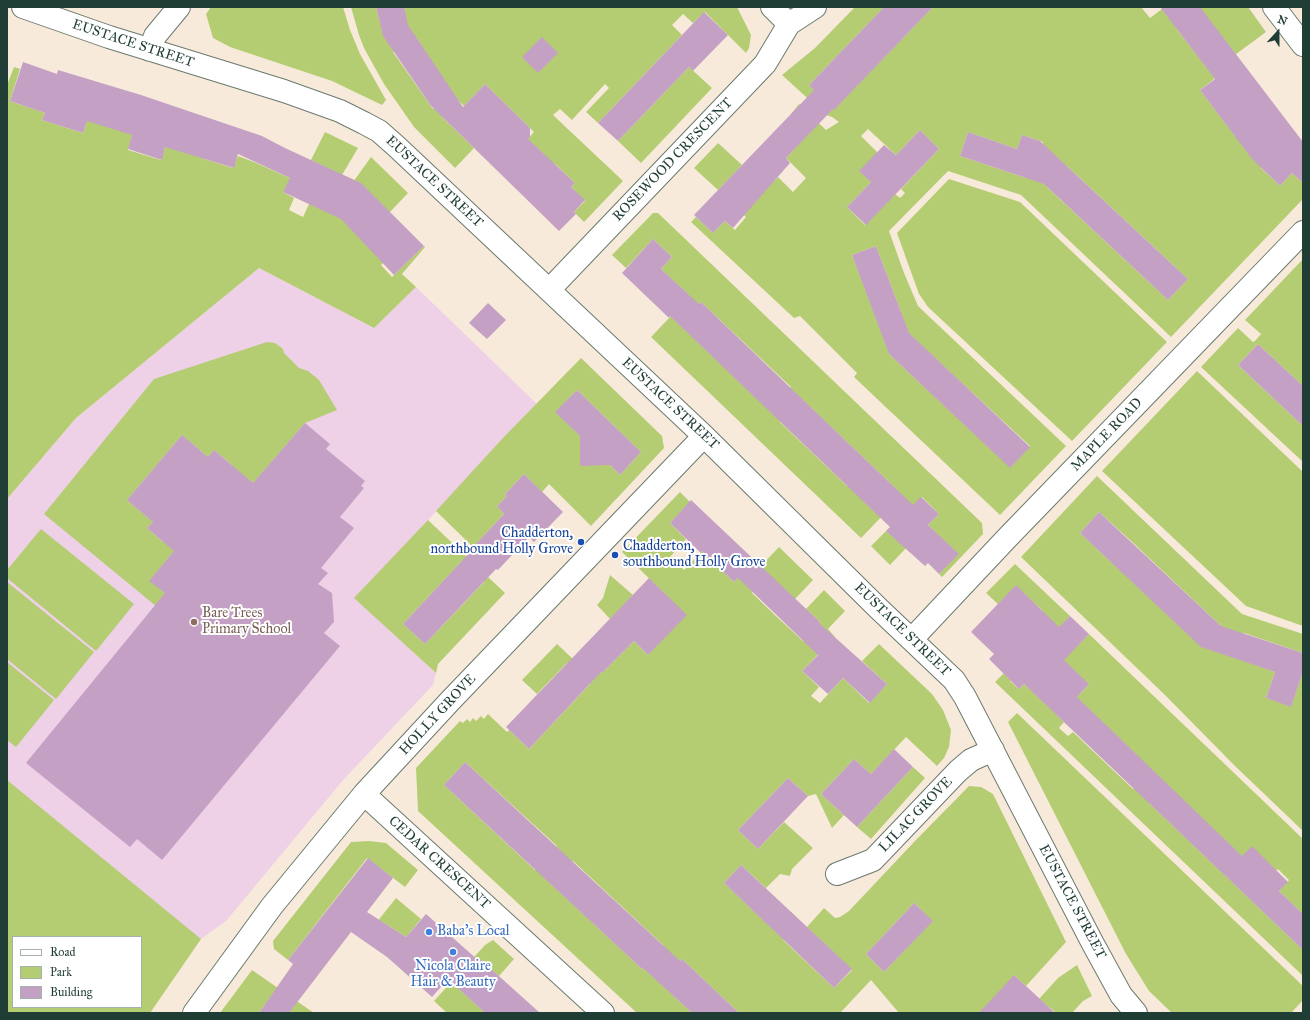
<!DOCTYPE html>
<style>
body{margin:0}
#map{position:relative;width:1310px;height:1020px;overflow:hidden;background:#f8eada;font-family:"IM FELL Great Primer",serif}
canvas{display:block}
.frame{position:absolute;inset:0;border:8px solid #1f3d34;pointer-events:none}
.legend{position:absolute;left:12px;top:936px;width:130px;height:72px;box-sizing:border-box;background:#fff;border:1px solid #a5b1ae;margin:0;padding:5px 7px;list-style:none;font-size:12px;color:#1f3d34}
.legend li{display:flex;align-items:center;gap:8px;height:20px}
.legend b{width:20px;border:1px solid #a5b1ae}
.north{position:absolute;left:1258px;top:12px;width:40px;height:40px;-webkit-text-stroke:3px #fff;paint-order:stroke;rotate:21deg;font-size:11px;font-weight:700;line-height:16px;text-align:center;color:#1f3d34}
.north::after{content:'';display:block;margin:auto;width:14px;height:18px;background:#1f3d34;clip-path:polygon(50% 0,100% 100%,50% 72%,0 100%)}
</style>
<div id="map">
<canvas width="1310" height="1020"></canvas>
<div class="frame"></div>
<ul class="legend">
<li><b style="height:5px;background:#fff"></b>Road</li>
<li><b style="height:11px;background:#b5cd72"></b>Park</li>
<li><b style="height:11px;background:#c5a0c5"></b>Building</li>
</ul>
<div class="north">N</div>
</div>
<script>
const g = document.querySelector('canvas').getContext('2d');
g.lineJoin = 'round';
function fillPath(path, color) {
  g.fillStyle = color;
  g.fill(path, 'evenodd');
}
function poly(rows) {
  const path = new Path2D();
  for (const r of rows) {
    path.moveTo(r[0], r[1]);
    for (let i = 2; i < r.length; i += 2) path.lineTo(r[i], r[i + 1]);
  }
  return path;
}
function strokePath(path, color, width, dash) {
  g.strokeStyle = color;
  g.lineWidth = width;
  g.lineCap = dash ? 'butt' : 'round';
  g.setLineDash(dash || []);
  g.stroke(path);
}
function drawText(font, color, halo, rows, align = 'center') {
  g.font = font + ' "IM FELL Great Primer",serif';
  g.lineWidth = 4;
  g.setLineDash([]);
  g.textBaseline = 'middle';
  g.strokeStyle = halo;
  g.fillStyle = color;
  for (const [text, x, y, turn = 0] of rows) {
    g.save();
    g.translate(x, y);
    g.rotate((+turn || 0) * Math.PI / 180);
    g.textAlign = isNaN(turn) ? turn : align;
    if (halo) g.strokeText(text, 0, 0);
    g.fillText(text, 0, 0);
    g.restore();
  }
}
fillPath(poly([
 [259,268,374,328,416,287,537,404,355,598,436,673,433,685,344,779,226,921,201,939,150,1013,7,1013,7,499,76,418],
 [13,937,141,937,141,1007,13,1007]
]), '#eed0e7');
fillPath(poly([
 [211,7,343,7,350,30,360,54,386,100,382,105,332,81,230,47,213,38,206,14],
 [351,7,376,7,380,23,404,7,737,7,751,35,749,48,746,53,705,12,693,23,683,14,672,25,682,35,598,123,586,112,609,88,605,84,572,120,560,109,553,115,623,181,584,222,574,212,585,201,571,187,575,183,555,164,549,170,518,150,534,132,485,84,464,106,458,100,442,117,474,148,455,168,414,127,384,84,364,48,359,35],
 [416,37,452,96,433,109,393,52],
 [855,7,884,7,809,85,834,109,933,7,1141,7,1150,18,1162,9,1191,7,1248,7,1266,32,1224,63,1228,68,1200,90,1235,136,1252,124,1277,152,1261,168,1280,186,1292,173,1303,183,1303,199,1171,337,1021,195,948,171,889,231,904,273,918,306,1066,446,1000,515,854,377,857,373,800,316,794,318,691,222,696,217,713,233,725,221,735,230,746,217,737,208,768,177,773,182,778,177,793,192,806,178,786,158,810,132,791,114,799,104,826,130,839,122,832,117,826,115,782,75,815,48],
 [1200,9,1207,68,1176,28],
 [868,129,896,155,920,130,939,149,901,189,905,193,900,198,895,194,865,225,847,207,871,182,877,152,861,136],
 [968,132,1017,149,1022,135,1043,142,1039,156,1034,155,1026,178,960,156],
 [1067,166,1188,279,1168,300,1047,187],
 [876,246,901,312,877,320,852,255],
 [908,333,1030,446,1010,467,889,354],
 [14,67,20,69,10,101,45,113,42,120,83,133,98,87,135,125,128,150,161,160,170,133,204,159,233,168,238,156,254,162,292,179,286,187,283,192,294,198,289,210,303,217,309,204,348,189,371,157,408,193,390,212,393,253,381,265,392,277,424,246,425,247,402,274,416,287,374,328,259,268,76,418,7,499,7,85],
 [689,67,712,88,641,163,618,141],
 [325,132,358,148,342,175,311,160],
 [718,143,742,165,718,190,694,168],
 [949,179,1020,202,1167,342,1072,441,928,307,919,294,897,233],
 [653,213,658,213,982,523,983,534,942,577,939,574,958,554,928,525,939,514,922,497,911,508,892,506,861,538,651,337,690,296,661,269,672,257,653,239,626,268,612,255],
 [701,302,791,387,769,410,680,325],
 [802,399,824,420,891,484,847,486,780,422],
 [1303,259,1303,386,1258,344,1238,365,1303,426,1303,462,1201,367,1238,328,1253,342,1255,341,1261,334,1245,320],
 [267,342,275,343,283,349,284,353,299,368,308,371,319,380,337,410,305,423,247,490,231,464,214,450,208,457,182,435,127,500,153,522,147,528,163,542,181,543,150,580,172,599,162,611,44,514,154,379],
 [581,358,662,436,664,448,591,526,549,484,542,492,524,474,505,494,507,496,497,506,504,514,473,547,436,511,502,439],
 [577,390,641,452,620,475,601,456,585,465,580,460,580,453,589,444,556,412],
 [1197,371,1303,472,1303,626,1246,606,1102,471],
 [1097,476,1242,614,1303,634,1303,653,1244,633,1236,658,1275,672,1266,698,1291,706,1303,672,1303,831,1234,765,1165,695,1021,557],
 [1099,512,1130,540,1221,626,1110,561,1080,533],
 [680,492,690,502,670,523,686,539,670,557,684,570,702,551,734,582,754,562,759,568,779,547,813,580,795,599,753,591,752,593,777,617,803,641,820,622,806,609,824,590,845,611,828,629,835,637,802,671,819,687,811,696,820,703,843,678,869,703,887,684,862,661,879,644,932,694,943,710,951,730,949,747,944,758,937,766,906,737,871,774,854,759,821,794,844,815,832,828,816,794,808,796,788,778,738,830,758,849,784,822,813,848,792,869,790,876,780,874,766,888,741,865,724,883,774,930,791,912,800,921,783,940,834,988,852,970,807,927,824,908,835,918,840,917,849,911,914,842,969,786,981,787,993,794,1066,942,1026,986,1014,975,997,1013,899,1013,871,980,840,1013,739,1013,682,959,660,983,692,1013,637,1013,418,811,416,768,460,721,463,723,467,719,470,722,473,718,476,721,481,716,484,719,488,714,507,732,509,730,529,749,590,684,567,663,537,694,522,680,557,644,574,660,581,652,602,673,634,641,648,655,663,592,622,552],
 [465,762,557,846,535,870,444,785],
 [573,861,663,945,642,969,551,884],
 [914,903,932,921,884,972,866,954],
 [428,520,505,593,438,664,436,673,354,598],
 [462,561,484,582,425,644,403,624],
 [41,529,134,604,96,651,7,578,7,570],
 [886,531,908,546,890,565,871,546],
 [1015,564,1070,616,1059,628,1077,646,1089,634,1303,839,1303,914,1279,891,1289,880,1278,869,1267,880,1242,856,1149,803,1300,947,1303,944,1303,976,995,682,1008,669,1015,675,1010,681,1019,689,1024,684,1033,692,1064,722,1059,728,1068,736,1073,732,1133,789,1143,780,1076,698,1089,684,1052,674,1042,610,1016,586,998,604,986,593],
 [610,575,633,595,610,619,597,605,603,598],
 [7,582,94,652,56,699,7,659],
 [7,662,54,700,16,747,7,740],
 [1017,713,1303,986,1303,1000,1291,1013,1172,1013,1149,991,1126,954,1008,722],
 [913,767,925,778,871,839,857,827],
 [7,780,201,939,150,1013,7,1013],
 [13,937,141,937,141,1007,13,1007],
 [369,841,386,843,418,870,405,887,367,858,288,960,274,949,273,941,351,842],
 [396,898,421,919,406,937,381,921,370,940,365,937],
 [493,940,514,959,499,976,480,959,456,986,485,1013,447,1013,434,1001,485,945],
 [1077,965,1092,996,1083,1001,1072,1013,1056,1013,1039,999,1058,978],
 [252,970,314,1013,292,1013,270,998,259,1013,220,1013]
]), '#b5cd72');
fillPath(poly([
 [376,7,404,7,408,25,463,107,485,84,530,128,530,137,528,139,575,183,571,187,585,200,574,212,576,214,559,231,431,106,383,36],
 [884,7,933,7,834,110,833,109,786,158,790,163,733,228,725,221,713,233,694,215,814,90,809,85],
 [1160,7,1200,7,1303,142,1303,183,1292,173,1280,186,1252,159,1200,90,1215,79],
 [704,12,728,35,693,71,689,67,618,141,598,123],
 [542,37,558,53,538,73,522,57],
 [23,62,57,74,58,70,141,95,262,136,285,148,361,183,424,246,394,275,341,219,283,192,290,178,238,154,234,168,165,147,162,160,128,149,132,135,87,121,83,133,42,120,45,113,10,101],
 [920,130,939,149,866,225,847,207,871,182,859,171,884,145,896,155],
 [968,132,1017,149,1022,135,1040,141,1188,279,1168,300,1044,184,960,156],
 [653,239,672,257,661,269,699,304,701,302,913,505,921,497,939,514,928,525,959,554,939,574,928,563,925,566,886,531,890,527,670,316,669,318,622,273],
 [876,246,909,333,1030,447,1010,468,889,354,852,255],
 [488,303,506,320,487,339,469,323],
 [1258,344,1303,386,1303,426,1238,365],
 [577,390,641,452,620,475,610,465,580,466,580,436,555,412],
 [305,423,330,444,326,449,365,481,361,486,364,488,340,517,354,528,321,568,328,573,318,584,332,593,334,622,324,633,340,646,162,860,137,839,130,847,26,763,165,593,149,581,174,551,147,528,153,522,127,500,182,435,208,457,214,450,253,483],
 [524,474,563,512,534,542,529,537,498,570,496,569,425,644,403,624,474,548,473,547,504,514,497,506,507,496,505,494],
 [691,500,820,622,819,623,887,684,870,703,843,678,828,694,802,671,818,655,738,578,734,582,702,551,701,553,670,523],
 [1099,512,1221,626,1303,653,1303,672,1291,707,1266,698,1275,672,1201,647,1080,533],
 [649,578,687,615,648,655,634,641,602,673,601,672,529,749,506,727],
 [1016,585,1059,627,1070,616,1089,634,1064,660,1089,684,1077,697,1242,856,1252,846,1288,882,1279,891,1303,914,1303,950,1024,684,1019,689,989,659,994,654,971,632],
 [894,749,913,767,857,827,821,794,854,759,871,774],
 [465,762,680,961,682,959,739,1013,692,1013,643,968,642,969,444,785],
 [788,778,808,796,758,849,738,830],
 [368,858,393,878,367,912,406,937,426,914,479,961,480,959,540,1013,485,1013,448,979,432,997,387,957,351,932,289,1013,259,1013,293,964,288,960],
 [741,865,852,969,834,988,724,883],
 [914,903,933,921,884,972,866,954],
 [1014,975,1026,986,1055,1013,979,1013]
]), '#c5a0c5');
const street = poly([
 [23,7,109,37,284,91,340,111,364,123,379,131,396,146,704,436,879,609,954,680,965,697,1092,942,1121,995,1136,1013],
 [772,7,789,24],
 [1274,7,1303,45],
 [150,50,155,36,179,7],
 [549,290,765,64,789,24,815,7],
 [912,639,1008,537,1303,232],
 [364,794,603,1013],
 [837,874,873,860,958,771,971,760,993,750],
 [194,1013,272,906,364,794,450,701,704,436]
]);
strokePath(street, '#6b7a6e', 24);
strokePath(street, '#fff', 22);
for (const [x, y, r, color] of [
 [581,542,4,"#1a4fb4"],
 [615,555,4,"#1a4fb4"],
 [194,622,4,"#8d6e63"],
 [429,932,4,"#3f7fe0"],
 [453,952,4,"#3f7fe0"]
]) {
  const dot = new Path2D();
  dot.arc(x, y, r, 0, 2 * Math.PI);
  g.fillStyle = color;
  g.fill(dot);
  strokePath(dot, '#fff', 1.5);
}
drawText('14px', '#1f3d34', '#fff', [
 ["EUSTACE STREET",133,44,18],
 ["ROSEWOOD CRESCENT",673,160,-46],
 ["EUSTACE STREET",434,182,43],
 ["EUSTACE STREET",670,404,43],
 ["MAPLE ROAD",1107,435,-46],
 ["EUSTACE STREET",902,630,44],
 ["HOLLY GROVE",438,715,-47],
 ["LILAC GROVE",916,815,-46],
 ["CEDAR CRESCENT",439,863,42],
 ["EUSTACE STREET",1072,902,62]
]);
drawText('14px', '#164399', '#fff', [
 ["Chadderton,",573,534],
 ["northbound Holly Grove",573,550],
 ["Chadderton,",623,547,"left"],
 ["southbound Holly Grove",623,563,"left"]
], 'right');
drawText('14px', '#785e54', '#fff', [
 ["Bare Trees",202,614],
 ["Primary School",202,630]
], 'left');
drawText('14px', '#366cbe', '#fff', [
 ["Baba's Local",437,932],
 ["Nicola Claire",453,967,"center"],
 ["Hair & Beauty",453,983,"center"]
], 'left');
</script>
